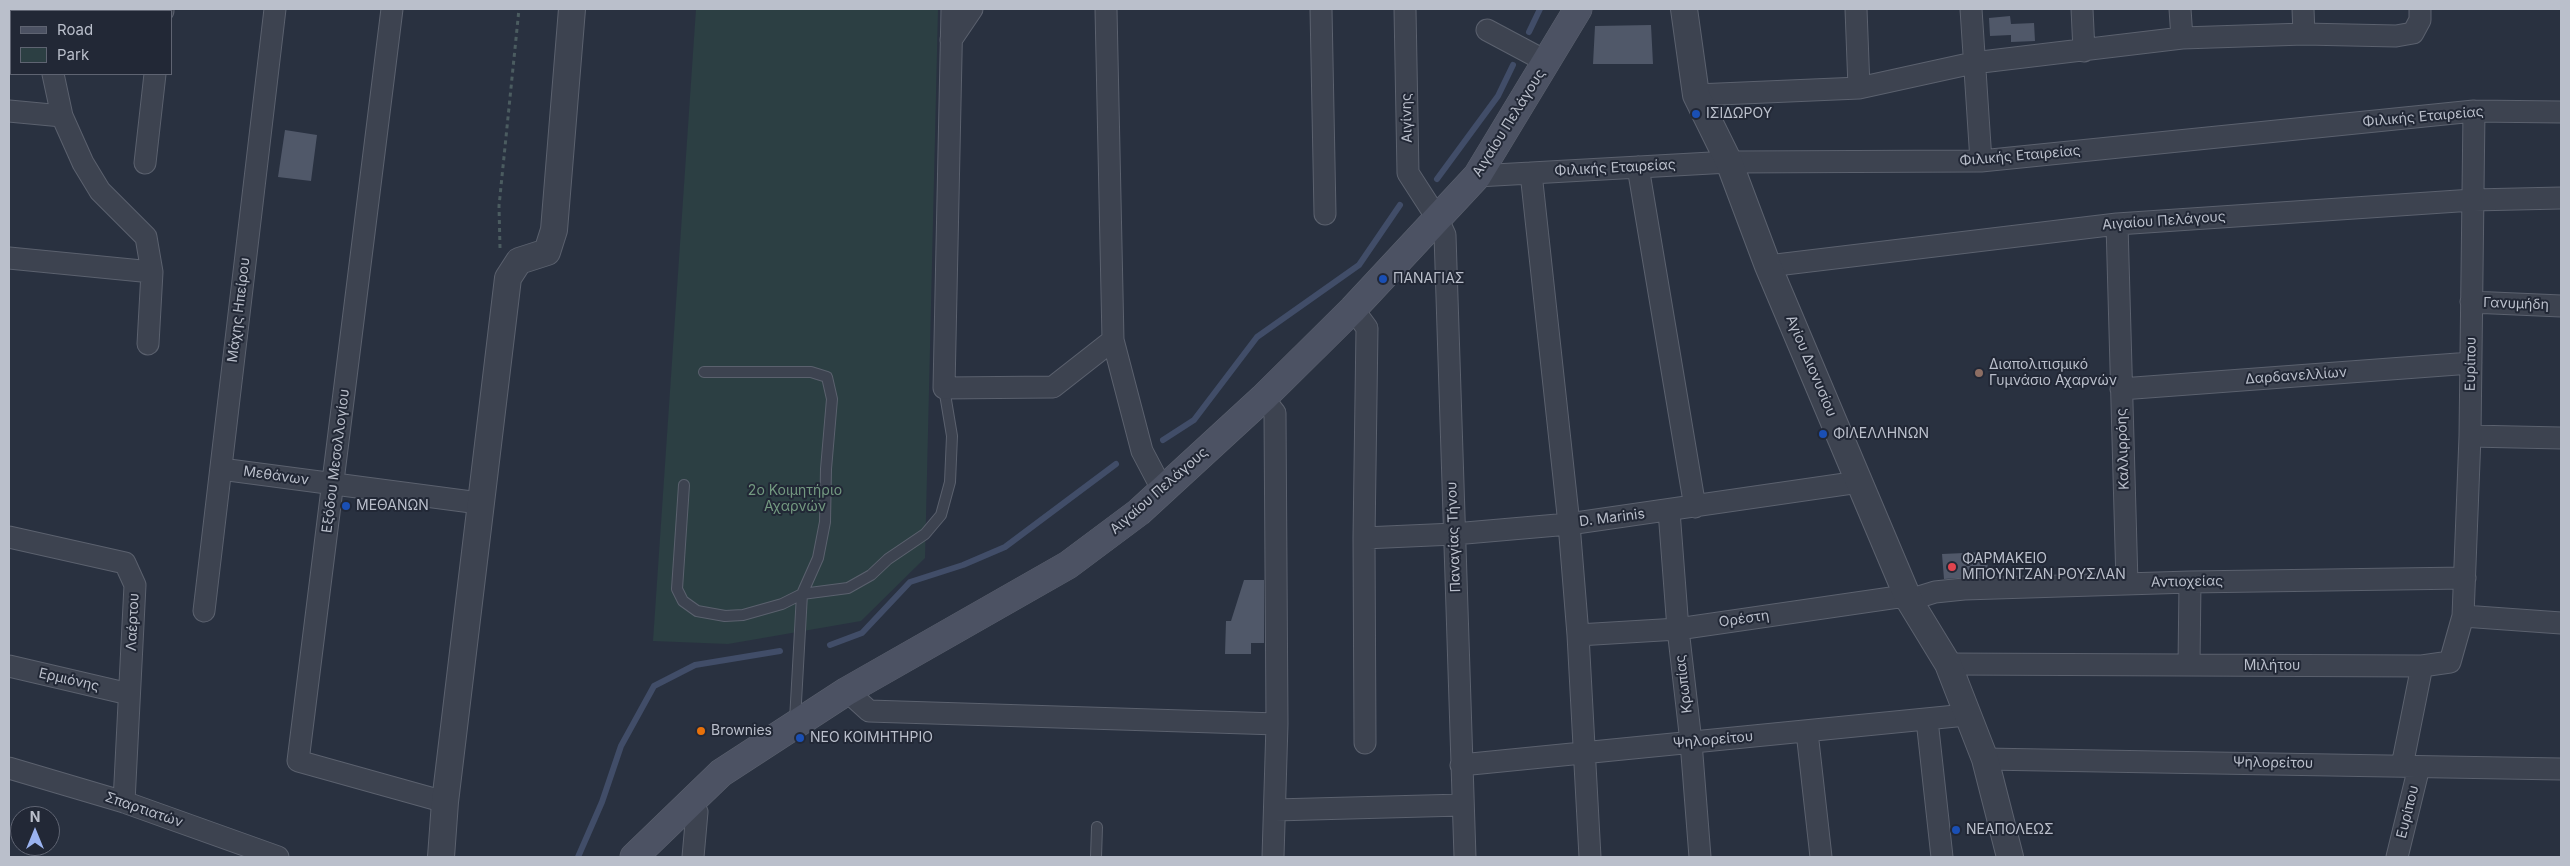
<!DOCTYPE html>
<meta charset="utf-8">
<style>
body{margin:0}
#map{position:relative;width:2570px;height:866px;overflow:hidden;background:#293140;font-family:Inter,sans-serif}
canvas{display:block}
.frame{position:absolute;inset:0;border:10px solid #babfcb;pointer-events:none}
.legend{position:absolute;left:10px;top:10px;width:162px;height:65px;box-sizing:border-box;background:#222836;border:1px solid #5f6472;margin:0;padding:6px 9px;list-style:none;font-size:15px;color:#babfcb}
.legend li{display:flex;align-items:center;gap:10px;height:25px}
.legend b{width:25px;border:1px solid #5f6472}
.north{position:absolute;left:10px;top:806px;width:50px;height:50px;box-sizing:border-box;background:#222836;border:1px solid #5f6472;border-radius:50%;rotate:0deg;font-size:14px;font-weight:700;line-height:20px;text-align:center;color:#babfcb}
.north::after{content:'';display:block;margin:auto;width:18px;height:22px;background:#9ab3f0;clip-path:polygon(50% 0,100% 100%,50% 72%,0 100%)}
</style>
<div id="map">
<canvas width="2570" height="866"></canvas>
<div class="frame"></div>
<ul class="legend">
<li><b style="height:6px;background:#4c5263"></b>Road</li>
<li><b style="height:14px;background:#2c3f43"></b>Park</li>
</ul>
<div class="north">N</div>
</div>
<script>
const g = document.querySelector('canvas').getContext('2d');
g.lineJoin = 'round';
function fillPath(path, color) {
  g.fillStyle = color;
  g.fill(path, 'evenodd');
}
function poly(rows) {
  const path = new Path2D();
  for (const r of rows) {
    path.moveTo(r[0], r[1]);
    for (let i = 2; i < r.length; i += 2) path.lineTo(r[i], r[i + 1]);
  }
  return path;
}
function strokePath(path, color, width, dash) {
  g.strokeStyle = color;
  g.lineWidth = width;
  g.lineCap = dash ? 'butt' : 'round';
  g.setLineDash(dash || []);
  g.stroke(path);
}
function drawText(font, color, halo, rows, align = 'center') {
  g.font = font + ' Inter,sans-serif';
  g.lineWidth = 4;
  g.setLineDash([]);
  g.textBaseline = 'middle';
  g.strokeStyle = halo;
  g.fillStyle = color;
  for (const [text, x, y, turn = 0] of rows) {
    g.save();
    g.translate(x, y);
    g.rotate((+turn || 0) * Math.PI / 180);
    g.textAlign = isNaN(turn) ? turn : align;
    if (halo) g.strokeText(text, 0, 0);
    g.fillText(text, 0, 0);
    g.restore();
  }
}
fillPath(poly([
 [696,9,938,9,925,558,861,621,728,644,653,641]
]), '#2c3f43');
strokePath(poly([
 [1529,32,1540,9],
 [1437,179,1498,96,1513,65],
 [1163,440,1194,420,1257,337,1359,265,1400,205],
 [830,645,862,633,910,582,963,565,1005,547,1116,464],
 [578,857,602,802,621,746,654,686,695,665,780,651]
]), '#414d68', 6);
fillPath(poly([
 [2010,16,2011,24,2034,23,2035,41,2011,42,2011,35,1990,36,1989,18],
 [1651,25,1653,64,1593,64,1595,26],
 [285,130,317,135,311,181,278,177],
 [1987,552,1988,576,1944,579,1942,554],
 [1244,580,1264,580,1264,643,1251,643,1251,654,1225,654,1226,621,1231,621]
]), '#505869');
const service = poly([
 [704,372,811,372,827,377,832,399,826,469,825,522,818,558,802,594,795,720],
 [684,485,677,589,683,601,697,611,725,616,743,615,782,604,802,594,848,588,871,575,888,559,925,534,941,515,950,482,952,436,944,388],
 [1096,857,1097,827]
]);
const minor = poly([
 [392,9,298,761,445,802],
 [952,9,944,388,1053,387,1113,340,1106,9],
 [1321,9,1325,214],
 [1405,9,1408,173,1437,218,1445,235,1465,857],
 [1856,9,1859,88],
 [1971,9,1981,161],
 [2082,9,2084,51],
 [2180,9,2182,38],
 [2303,9,2304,34],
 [50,11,51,9],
 [163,11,163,9],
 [1487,30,1547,62],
 [951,40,972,9],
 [53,74,62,116,83,163,100,191,146,237,152,272,148,344],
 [1696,95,1859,88,1973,63,2182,38,2304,34,2396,36,2413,33,2420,20,2420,9],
 [9,111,62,116],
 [145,163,155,74],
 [1638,167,1695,507],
 [1531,173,1569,524,1578,635,1590,857],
 [1477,176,1729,162,1981,161,2474,111,2561,112],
 [2117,224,2127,583],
 [9,258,152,272],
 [1768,266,2117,224,2473,200,2561,198],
 [2471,302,2561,306],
 [1353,309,1367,328,1364,538,1365,743],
 [1113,340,1142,451,1162,489],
 [2121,389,2471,363],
 [1263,398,1275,413,1277,724,1273,857],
 [2470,436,2561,438],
 [221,469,479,503],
 [1669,511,1678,629,1691,742,1700,857],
 [9,537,125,563,135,585,124,802],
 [1364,538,1454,534,1569,524,1859,482],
 [204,611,275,9],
 [2463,616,2561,623],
 [1578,635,1678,629,1898,597,1909,600,1935,592,1964,589,2190,582,2465,578],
 [1948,664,2422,666,2450,662,2463,616,2470,436,2474,111],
 [2189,665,2190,582],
 [9,666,129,694],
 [847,691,869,711,1277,724],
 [1927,720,1942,857],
 [1807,732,1821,857],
 [1985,759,2561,769],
 [1461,765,1966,715],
 [2402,766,2422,666],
 [9,768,124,802,278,857],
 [688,804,697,812,693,857],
 [1275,810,1462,805],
 [2397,857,2419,767]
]);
const tertiary = poly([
 [1684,9,1696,95,1729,162,1768,266,1909,600,1948,664,1985,759,2010,857],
 [441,857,445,802,508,278,519,261,547,252,554,230,572,9]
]);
const secondary = poly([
 [634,857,721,773,847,691,1068,565,1139,512,1263,398,1353,309,1477,176,1578,9]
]);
strokePath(service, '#5b616e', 12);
strokePath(minor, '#5b616e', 23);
strokePath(tertiary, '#5b616e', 28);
strokePath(secondary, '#5b616e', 29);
strokePath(poly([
 [500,248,499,206,519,9]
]), '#4b5c60', 3, [4, 4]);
strokePath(service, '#3d4350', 10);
strokePath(minor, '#3d4350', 21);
strokePath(tertiary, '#3d4350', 26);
strokePath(secondary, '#4c5263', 28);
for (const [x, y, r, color] of [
 [1696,114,5,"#1a4fb4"],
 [1383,279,5,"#1a4fb4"],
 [1979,373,5,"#8d6e63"],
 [1823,434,5,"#1a4fb4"],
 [346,506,5,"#1a4fb4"],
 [1952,567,5,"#e0444e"],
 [701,731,5,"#e8710a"],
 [800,738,5,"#1a4fb4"],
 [1956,830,5,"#1a4fb4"]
]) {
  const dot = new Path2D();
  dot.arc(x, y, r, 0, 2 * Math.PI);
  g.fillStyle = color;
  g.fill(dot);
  strokePath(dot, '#222836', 2);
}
drawText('14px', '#babfcb', '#222836', [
 ["ΙΣΙΔΩΡΟΥ",1706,114],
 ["ΠΑΝΑΓΙΑΣ",1393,279],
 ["Διαπολιτισμικό",1989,365],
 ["Γυμνάσιο Αχαρνών",1989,381],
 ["ΦΙΛΕΛΛΗΝΩΝ",1833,434],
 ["ΜΕΘΑΝΩΝ",356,506],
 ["ΦΑΡΜΑΚΕΙΟ",1962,559],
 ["ΜΠΟΥΝΤΖΑΝ ΡΟΥΣΛΑΝ",1962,575],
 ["Brownies",711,731],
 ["ΝΕΟ ΚΟΙΜΗΤΗΡΙΟ",810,738],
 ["ΝΕΑΠΟΛΕΩΣ",1966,830]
], 'left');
drawText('14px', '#babfcb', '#222836', [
 ["Φιλικής Εταιρείας",2423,117,-5],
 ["Αιγίνης",1407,118,-91],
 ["Αιγαίου Πελάγους",1509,123,-58],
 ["Φιλικής Εταιρείας",2020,156,-5],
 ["Φιλικής Εταιρείας",1615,168,-3],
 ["Αιγαίου Πελάγους",2164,221,-4],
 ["Γανυμήδη",2516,304,2],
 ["Μάχης Ηπείρου",239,310,-83],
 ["Ευρίπου",2471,364,-89],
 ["Αγίου Διονυσίου",1811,366,67],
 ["Δαρδανελλίων",2296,376,-4],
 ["Καλλιρρόης",2123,449,-92],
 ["Εξόδου Μεσολλογίου",336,461,-83],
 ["Μεθάνων",276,476,8],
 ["Αιγαίου Πελάγους",1159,491,-41],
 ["D. Marinis",1612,518,-7],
 ["Παναγίας Τήνου",1454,537,-92],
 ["Αντιοχείας",2187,582,-1],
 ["Ορέστη",1744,619,-8],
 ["Λαέρτου",133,622,-87],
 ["Μιλήτου",2272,666],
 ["Ερμιόνης",69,680,13],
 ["Κρωπίας",1684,684,-97],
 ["Ψηλορείτου",1713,740,-5],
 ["Ψηλορείτου",2273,763,1],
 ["Σπαρτιατών",144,810,19],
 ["Ευρίπου",2408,812,-76]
]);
drawText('14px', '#739980', '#222836', [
 ["2ο Κοιμητήριο",795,491],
 ["Αχαρνών",795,507]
]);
</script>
